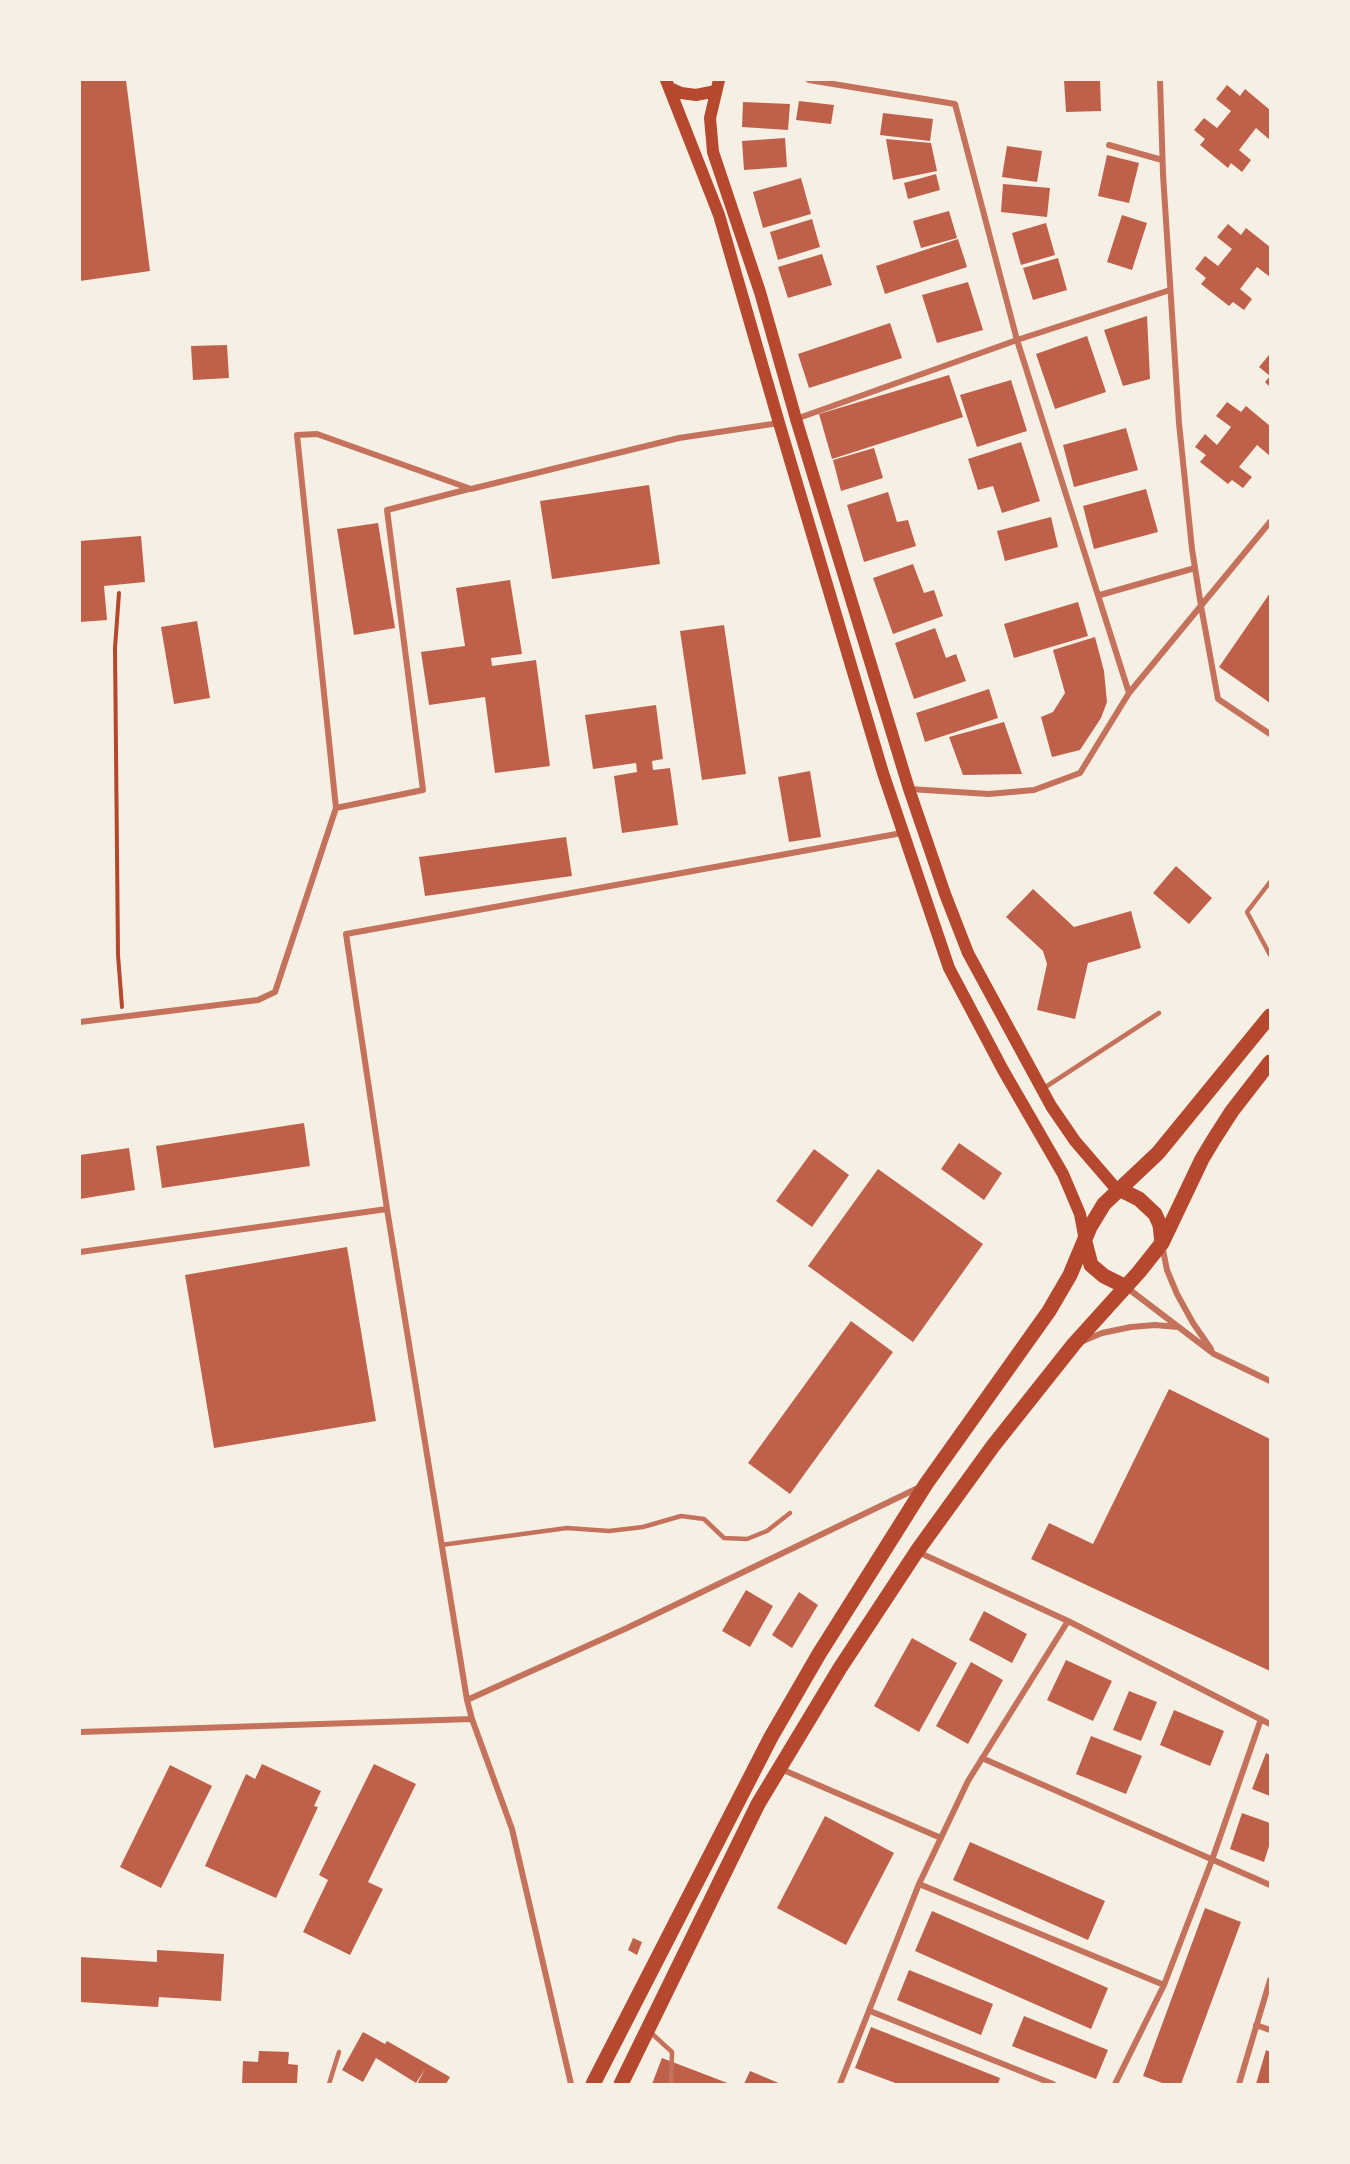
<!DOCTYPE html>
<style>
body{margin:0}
#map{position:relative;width:1350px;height:2164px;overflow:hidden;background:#f6efe4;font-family:"DejaVu Sans",sans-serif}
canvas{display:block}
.frame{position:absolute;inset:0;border:81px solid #f6efe4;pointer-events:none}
</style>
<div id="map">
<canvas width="1350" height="2164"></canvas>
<div class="frame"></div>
</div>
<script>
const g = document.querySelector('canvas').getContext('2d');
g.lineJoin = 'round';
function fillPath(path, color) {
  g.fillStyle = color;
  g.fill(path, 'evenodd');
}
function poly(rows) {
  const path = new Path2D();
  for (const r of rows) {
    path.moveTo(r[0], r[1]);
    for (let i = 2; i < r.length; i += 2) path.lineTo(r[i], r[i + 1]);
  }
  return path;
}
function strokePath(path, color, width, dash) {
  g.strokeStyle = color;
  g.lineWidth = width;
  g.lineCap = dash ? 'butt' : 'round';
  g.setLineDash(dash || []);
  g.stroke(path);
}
fillPath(poly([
 [80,80,126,80,150,271,80,281],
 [1064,80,1100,80,1101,111,1066,112],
 [1227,85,1240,96,1245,89,1270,110,1270,140,1256,128,1239,150,1251,160,1242,172,1231,163,1228,168,1200,145,1205,139,1194,130,1204,118,1217,128,1231,111,1216,99],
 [799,101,834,105,831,124,796,120],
 [743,102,790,104,788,130,742,127],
 [883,113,933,119,930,141,880,135],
 [785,138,787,167,744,170,742,141],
 [886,139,931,143,937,171,893,180],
 [1007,146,1042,151,1037,182,1002,177],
 [1107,155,1139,163,1129,203,1098,196],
 [936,174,940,190,908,199,904,183],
 [801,178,811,214,763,228,753,192],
 [1003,184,1050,188,1047,217,1001,212],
 [949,211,957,238,921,248,913,221],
 [1122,215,1147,223,1132,270,1107,262],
 [812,219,820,247,778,260,770,232],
 [1046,223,1055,255,1021,265,1012,233],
 [1228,224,1241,235,1246,228,1270,247,1270,277,1257,267,1240,289,1252,299,1244,310,1233,302,1229,306,1201,284,1206,278,1195,269,1205,256,1218,266,1232,249,1217,237],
 [958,239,967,267,885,294,876,266],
 [822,254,832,285,788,298,778,267],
 [1058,258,1067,290,1033,300,1023,268],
 [968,282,983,330,937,343,922,295],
 [1147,316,1150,379,1123,386,1104,330],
 [890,323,902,358,809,388,798,354],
 [1087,336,1106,392,1055,409,1036,354],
 [227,345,229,378,193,380,191,346],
 [1269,355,1270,356,1270,387,1265,382,1270,376,1259,367],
 [949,375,963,417,832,459,819,414],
 [1011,380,1027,431,977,447,960,395],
 [1227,402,1241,412,1246,406,1270,426,1270,456,1257,445,1239,467,1252,477,1243,488,1232,480,1228,484,1200,462,1206,455,1195,447,1205,434,1217,445,1231,427,1216,416],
 [1126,428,1138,470,1074,487,1063,445],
 [1021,442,1040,501,1002,513,993,486,978,490,968,459],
 [874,448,883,478,841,491,833,460],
 [649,485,660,564,552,579,540,501],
 [1146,489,1158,532,1094,549,1083,506],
 [888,492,897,522,908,520,916,546,864,562,847,505],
 [1051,517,1058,547,1005,561,997,531],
 [378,523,395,628,354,635,337,529],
 [141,536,145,582,104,586,107,620,80,622,80,541],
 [913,564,924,593,934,590,943,616,893,634,873,578],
 [510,580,522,654,491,658,492,666,536,660,550,766,495,773,485,697,429,705,421,652,465,646,456,588],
 [1270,593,1270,703,1219,667],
 [1078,602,1088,636,1014,658,1004,624],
 [197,621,210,698,174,704,161,627],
 [724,625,746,774,702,780,680,631],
 [935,628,946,658,956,654,966,681,914,699,895,643],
 [1095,637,1104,671,1107,702,1101,718,1080,750,1052,757,1041,717,1053,712,1065,693,1053,650],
 [989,689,998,718,925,742,916,713],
 [656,705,663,759,652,761,653,770,670,768,678,825,622,833,614,776,637,772,636,763,593,769,585,715],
 [1004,722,1022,774,963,775,949,737],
 [810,771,821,837,789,842,778,777],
 [566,837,572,876,425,896,419,857],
 [1176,866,1212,898,1189,924,1153,893],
 [1033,889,1074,927,1131,911,1141,948,1088,963,1075,1019,1037,1010,1047,964,1043,951,1006,917],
 [304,1123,310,1166,162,1188,156,1146],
 [959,1143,1002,1173,984,1200,941,1169],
 [129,1148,135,1190,80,1199,80,1155],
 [814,1149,849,1175,812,1227,776,1201],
 [878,1169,983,1244,913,1342,808,1266],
 [347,1247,376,1421,214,1448,185,1275],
 [851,1321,893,1352,790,1494,748,1463],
 [1169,1389,1270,1439,1270,1671,1031,1559,1049,1523,1093,1544],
 [746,1590,773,1606,750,1647,722,1631],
 [799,1592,818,1605,792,1648,772,1635],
 [984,1611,1027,1634,1012,1663,969,1640],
 [912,1638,957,1663,919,1732,874,1706],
 [1066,1660,1112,1681,1093,1721,1047,1700],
 [971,1662,1003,1680,968,1744,936,1726],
 [1129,1691,1157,1702,1141,1741,1113,1730],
 [1174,1710,1224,1731,1210,1766,1160,1745],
 [1091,1736,1142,1756,1126,1794,1076,1774],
 [1266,1753,1270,1755,1270,1796,1252,1789],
 [262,1764,321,1791,314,1806,318,1807,276,1898,205,1866,246,1774,255,1779],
 [374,1764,416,1784,368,1882,383,1889,350,1955,303,1932,328,1880,319,1875],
 [170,1765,212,1786,161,1888,120,1867],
 [1242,1813,1270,1823,1270,1843,1264,1862,1230,1849],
 [825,1816,894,1853,846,1945,777,1908],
 [970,1842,1105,1901,1088,1940,953,1880],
 [1205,1908,1241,1922,1181,2084,1165,2084,1143,2076],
 [932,1911,1108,1988,1091,2029,915,1951],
 [633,1938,642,1942,637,1955,628,1950],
 [157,1950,224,1954,221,2001,159,1997,158,2007,80,2002,80,1957,157,1962],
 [909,1970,993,2004,981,2035,897,2000],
 [1024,2016,1108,2050,1096,2079,1012,2046],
 [871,2027,1000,2078,998,2084,898,2084,855,2068],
 [363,2032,385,2044,387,2041,450,2077,446,2084,417,2084,425,2069,416,2083,376,2058,363,2082,342,2070],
 [1266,2050,1270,2052,1270,2084,1256,2084],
 [259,2051,289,2052,288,2064,298,2065,297,2084,242,2084,243,2061,258,2062],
 [662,2058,730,2084,652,2084],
 [750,2071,781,2084,744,2084]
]), '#bf614a');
strokePath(poly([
 [119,593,115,648,118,955,122,1007]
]), '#b5482f', 4);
strokePath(poly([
 [1270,882,1247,912,1270,955],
 [1044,1088,1159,1013],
 [441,1545,567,1528,609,1531,643,1527,681,1516,704,1519,724,1538,747,1539,767,1531,790,1513],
 [649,2031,672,2052,671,2084],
 [329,2084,339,2052]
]), '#c5725c', 4.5);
strokePath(poly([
 [809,80,955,104,1017,340,1129,693],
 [1160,80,1163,174,1179,423,1192,549,1201,606,1218,699,1270,734],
 [1109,145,1162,160],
 [796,419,1017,340,1170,290],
 [1100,595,1195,568],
 [909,789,989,794,1034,790,1080,773,1129,693,1270,522],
 [336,808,423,790,387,510,469,489],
 [80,1022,258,1000,275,992,336,808,297,435,317,434,471,489,679,438,779,423],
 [1162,1245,1167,1270,1177,1294,1193,1323,1211,1349],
 [80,1252,387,1209],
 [1126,1287,1214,1354,1270,1381],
 [1083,1341,1102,1333,1131,1327,1155,1325,1178,1327],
 [918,1552,1068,1621,1270,1724],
 [467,1700,627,1628,920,1487],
 [80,1732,472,1719],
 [982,1758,1270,1885],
 [781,1769,941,1838],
 [919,1884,1164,1985],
 [870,2011,1053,2084],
 [1256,2025,1270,2030],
 [571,2084,512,1829,472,1719,467,1700,387,1209,346,934,902,833],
 [840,2084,919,1884,968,1781,1068,1621],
 [1115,2084,1164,1985,1212,1860,1261,1719],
 [1239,2084,1270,1980]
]), '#c5725c', 6);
strokePath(poly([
 [666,80,719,215,779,423,883,773,949,968,1003,1070,1063,1174,1080,1214,1085,1241],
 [719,80,710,118,713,152,760,292,796,419,909,789,945,894,968,953,1051,1106,1075,1141,1118,1191],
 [672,89,681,93,696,95,716,91]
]), '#b5482f', 12);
strokePath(poly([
 [1118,1191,1123,1191,1139,1199,1155,1214,1160,1225,1162,1243],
 [1085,1242,1091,1265,1104,1276,1126,1287],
 [593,2084,771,1737,819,1654,926,1484,1049,1311,1070,1275,1090,1227,1104,1204,1158,1153,1270,1016],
 [621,2084,758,1804,840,1668,917,1551,993,1446,1074,1344,1139,1272,1162,1243,1202,1159,1214,1139,1232,1111,1270,1062]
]), '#b5482f', 15);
</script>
